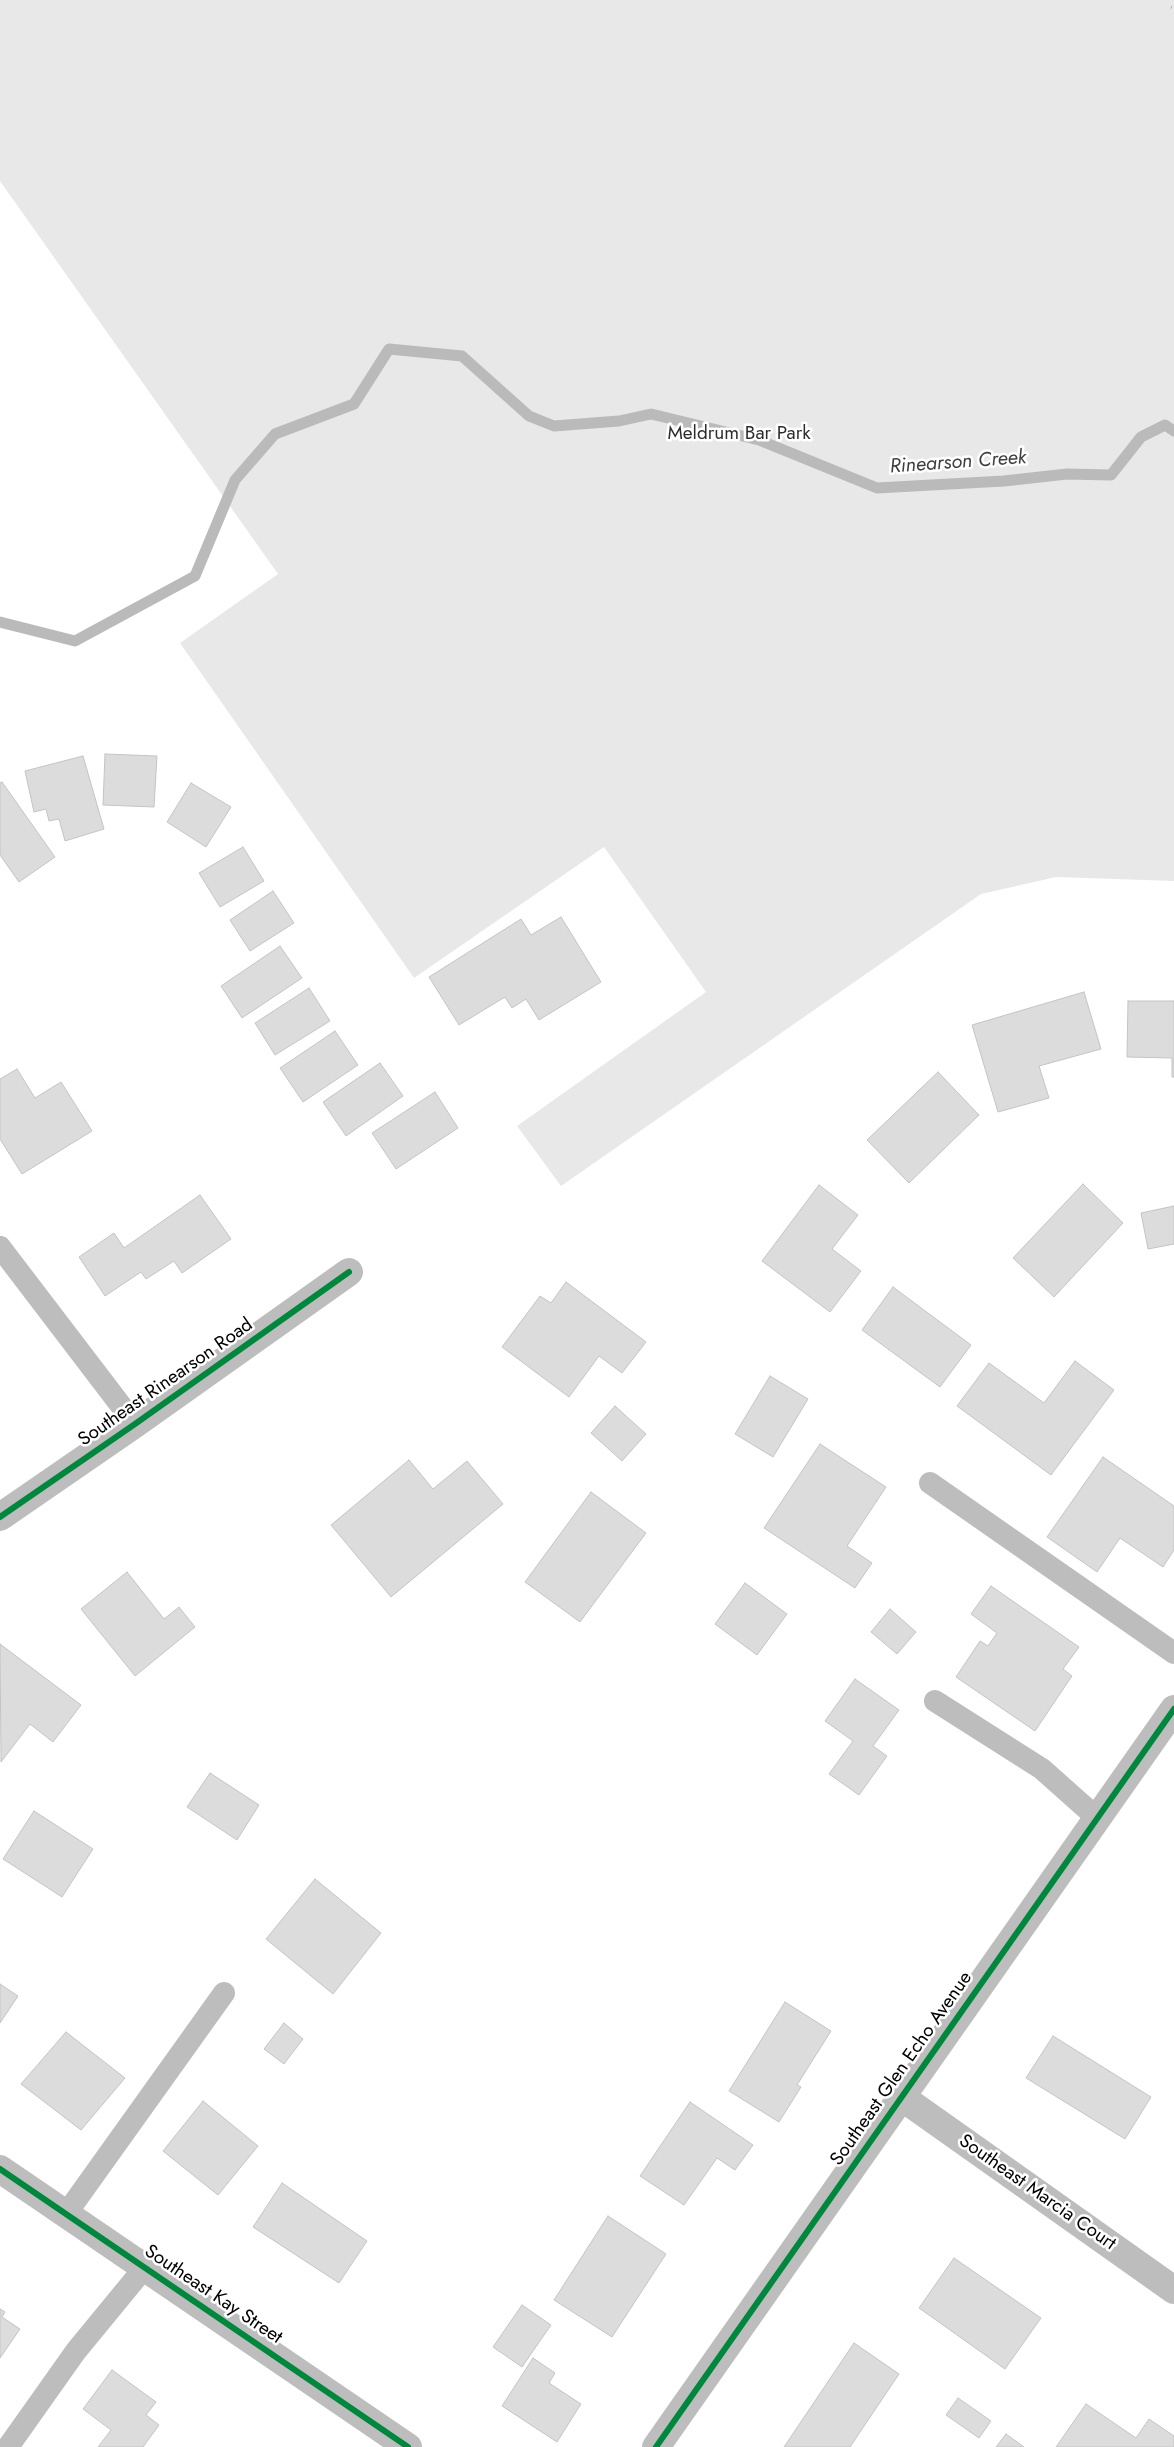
<!DOCTYPE html>
<style>
body{margin:0}
canvas{display:block;background:#fff}
</style>
<canvas width="1174" height="2447"></canvas>
<script>
const g = document.querySelector('canvas').getContext('2d');
g.lineJoin = 'round';
function fillPath(path, color) {
  g.fillStyle = color;
  g.fill(path, 'evenodd');
}
function poly(rows) {
  const path = new Path2D();
  for (const r of rows) {
    path.moveTo(r[0], r[1]);
    for (let i = 2; i < r.length; i += 2) path.lineTo(r[i], r[i + 1]);
  }
  return path;
}
function strokePath(path, color, width, dash) {
  g.strokeStyle = color;
  g.lineWidth = width;
  g.lineCap = dash ? 'butt' : 'round';
  g.setLineDash(dash || []);
  g.stroke(path);
}
function drawText(font, color, halo, rows, align = 'center') {
  g.font = font + ' Jost,sans-serif';
  g.lineWidth = 5;
  g.setLineDash([]);
  g.textBaseline = 'middle';
  g.strokeStyle = halo;
  g.fillStyle = color;
  for (const [text, x, y, turn = 0] of rows) {
    g.save();
    g.translate(x, y);
    g.rotate((+turn || 0) * Math.PI / 180);
    g.textAlign = isNaN(turn) ? turn : align;
    if (halo) g.strokeText(text, 0, 0);
    g.fillText(text, 0, 0);
    g.restore();
  }
}
fillPath(poly([
 [0,0,1174,0,1174,881,1056,877,981,894,561,1186,517,1126,706,992,604,847,414,978,180,643,278,574,0,181]
]), '#e8e8e8');
strokePath(poly([
 [0,622,75,641,195,576,235,480,275,434,354,404,389,349,462,356,529,416,554,426,619,421,651,414,759,440,877,488,1004,481,1067,474,1111,475,1141,437,1165,425,1174,431]
]), '#bababa', 11);
const building = poly([
 [105,754,157,756,154,807,103,805,105,754],
 [83,756,104,829,65,841,59,819,49,821,46,809,34,812,25,771,83,756],
 [2,782,55,857,19,882,0,855,0,783,2,782],
 [191,783,231,807,206,847,167,822,191,783],
 [243,847,264,881,220,907,199,873,243,847],
 [273,891,294,923,250,951,230,920,273,891],
 [561,917,601,982,539,1020,526,999,512,1008,505,997,459,1025,429,977,521,919,531,935,561,917],
 [280,946,302,978,242,1018,221,986,280,946],
 [309,988,330,1021,275,1055,255,1023,309,988],
 [1084,992,1101,1049,1039,1066,1049,1098,998,1112,972,1025,1084,992],
 [1128,1001,1174,1001,1174,1077,1172,1077,1172,1058,1127,1057,1128,1001],
 [335,1031,358,1065,303,1102,280,1068,335,1031],
 [380,1063,403,1096,346,1136,323,1102,380,1063],
 [17,1069,35,1098,61,1082,92,1131,22,1174,0,1139,0,1079,17,1069],
 [938,1072,979,1115,909,1183,867,1140,938,1072],
 [435,1092,458,1128,396,1169,372,1133,435,1092],
 [1083,1184,1123,1223,1054,1297,1013,1258,1083,1184],
 [819,1185,858,1215,832,1249,861,1271,830,1312,762,1261,819,1185],
 [200,1195,231,1239,182,1273,174,1261,146,1279,141,1272,105,1296,79,1257,114,1233,124,1248,200,1195],
 [1174,1206,1174,1244,1148,1249,1141,1213,1174,1206],
 [566,1282,646,1342,622,1373,599,1356,569,1397,502,1347,540,1296,551,1303,566,1282],
 [893,1287,971,1345,940,1387,862,1330,893,1287],
 [1075,1361,1114,1390,1051,1475,957,1406,989,1363,1044,1403,1075,1361],
 [770,1376,808,1399,773,1457,735,1434,770,1376],
 [615,1406,646,1434,622,1461,591,1433,615,1406],
 [820,1444,886,1487,847,1546,872,1563,855,1588,764,1528,820,1444],
 [1103,1457,1174,1506,1174,1550,1163,1567,1120,1538,1097,1572,1047,1537,1103,1457],
 [409,1460,433,1489,467,1461,503,1504,391,1597,331,1525,409,1460],
 [591,1492,646,1533,580,1622,525,1582,591,1492],
 [127,1572,164,1619,179,1607,195,1627,135,1676,81,1609,127,1572],
 [745,1583,787,1614,757,1655,715,1624,745,1583],
 [991,1586,1079,1647,1063,1669,1072,1676,1035,1731,956,1677,980,1641,988,1646,997,1633,971,1614,991,1586],
 [890,1609,916,1632,897,1654,871,1632,890,1609],
 [0,1644,81,1705,53,1742,30,1724,1,1762,0,1644],
 [855,1679,899,1710,873,1746,887,1756,859,1795,829,1774,853,1741,825,1721,855,1679],
 [210,1773,259,1805,237,1840,187,1807,210,1773],
 [34,1811,93,1849,62,1897,3,1859,34,1811],
 [315,1879,381,1933,333,1994,266,1939,315,1879],
 [0,1984,18,1996,0,2023,0,1984],
 [785,2002,831,2031,797,2085,801,2087,779,2122,729,2091,785,2002],
 [284,2023,303,2039,284,2064,264,2049,284,2023],
 [66,2032,125,2078,81,2130,21,2084,66,2032],
 [1053,2036,1151,2097,1125,2139,1026,2078,1053,2036],
 [203,2101,258,2146,218,2195,163,2151,203,2101],
 [690,2102,753,2145,735,2170,717,2158,684,2205,640,2176,690,2102],
 [282,2183,367,2241,339,2283,253,2227,282,2183],
 [608,2216,666,2254,612,2337,554,2300,608,2216],
 [954,2258,1041,2318,1005,2369,919,2308,954,2258],
 [522,2305,551,2325,522,2367,493,2347,522,2305],
 [0,2309,5,2312,2,2317,20,2329,0,2358,0,2309],
 [854,2343,899,2374,850,2447,784,2447,854,2343],
 [533,2358,555,2373,549,2383,581,2404,557,2442,502,2406,533,2358],
 [112,2370,156,2402,146,2415,159,2425,143,2447,98,2447,111,2430,83,2409,112,2370],
 [958,2398,991,2421,979,2438,946,2415,958,2398],
 [1086,2404,1136,2438,1149,2419,1174,2436,1174,2447,1056,2447,1086,2404],
 [1006,2434,1024,2447,996,2447,1006,2434]
]);
fillPath(building, '#dcdcdc');
strokePath(building, '#c4c4c4', 1);
strokePath(poly([
 [1171,7,1174,8]
]), '#b8b8b8', 3, [1, 2.5]);
strokePath(poly([
 [0,1247,135,1424],
 [930,1483,1174,1653],
 [935,1701,1042,1769,1097,1818],
 [66,2214,224,1993],
 [8,2447,76,2351,145,2267]
]), '#bdbdbd', 22);
strokePath(poly([
 [0,1517,135,1424,349,1272],
 [900,2096,1174,2290],
 [0,2169,408,2447],
 [656,2447,1174,1709]
]), '#bdbdbd', 28);
strokePath(poly([
 [0,1517,135,1424,349,1272],
 [0,2169,408,2447],
 [656,2447,1174,1709]
]), '#00873e', 6);
drawText('19px', '#2d2d2d', '#fff', [
 ["Meldrum Bar Park",739,434]
]);
drawText('19px', '#000', '#fff', [
 ["Southeast Rinearson Road",166,1383,-35],
 ["Southeast Glen Echo Avenue",902,2069,-55],
 ["Southeast Marcia Court",1037,2193,35],
 ["Southeast Kay Street",213,2295,34]
]);
drawText('italic 20px', '#3e3e3e', '#fff', [
 ["Rinearson Creek",958,463,-4]
]);
</script>
